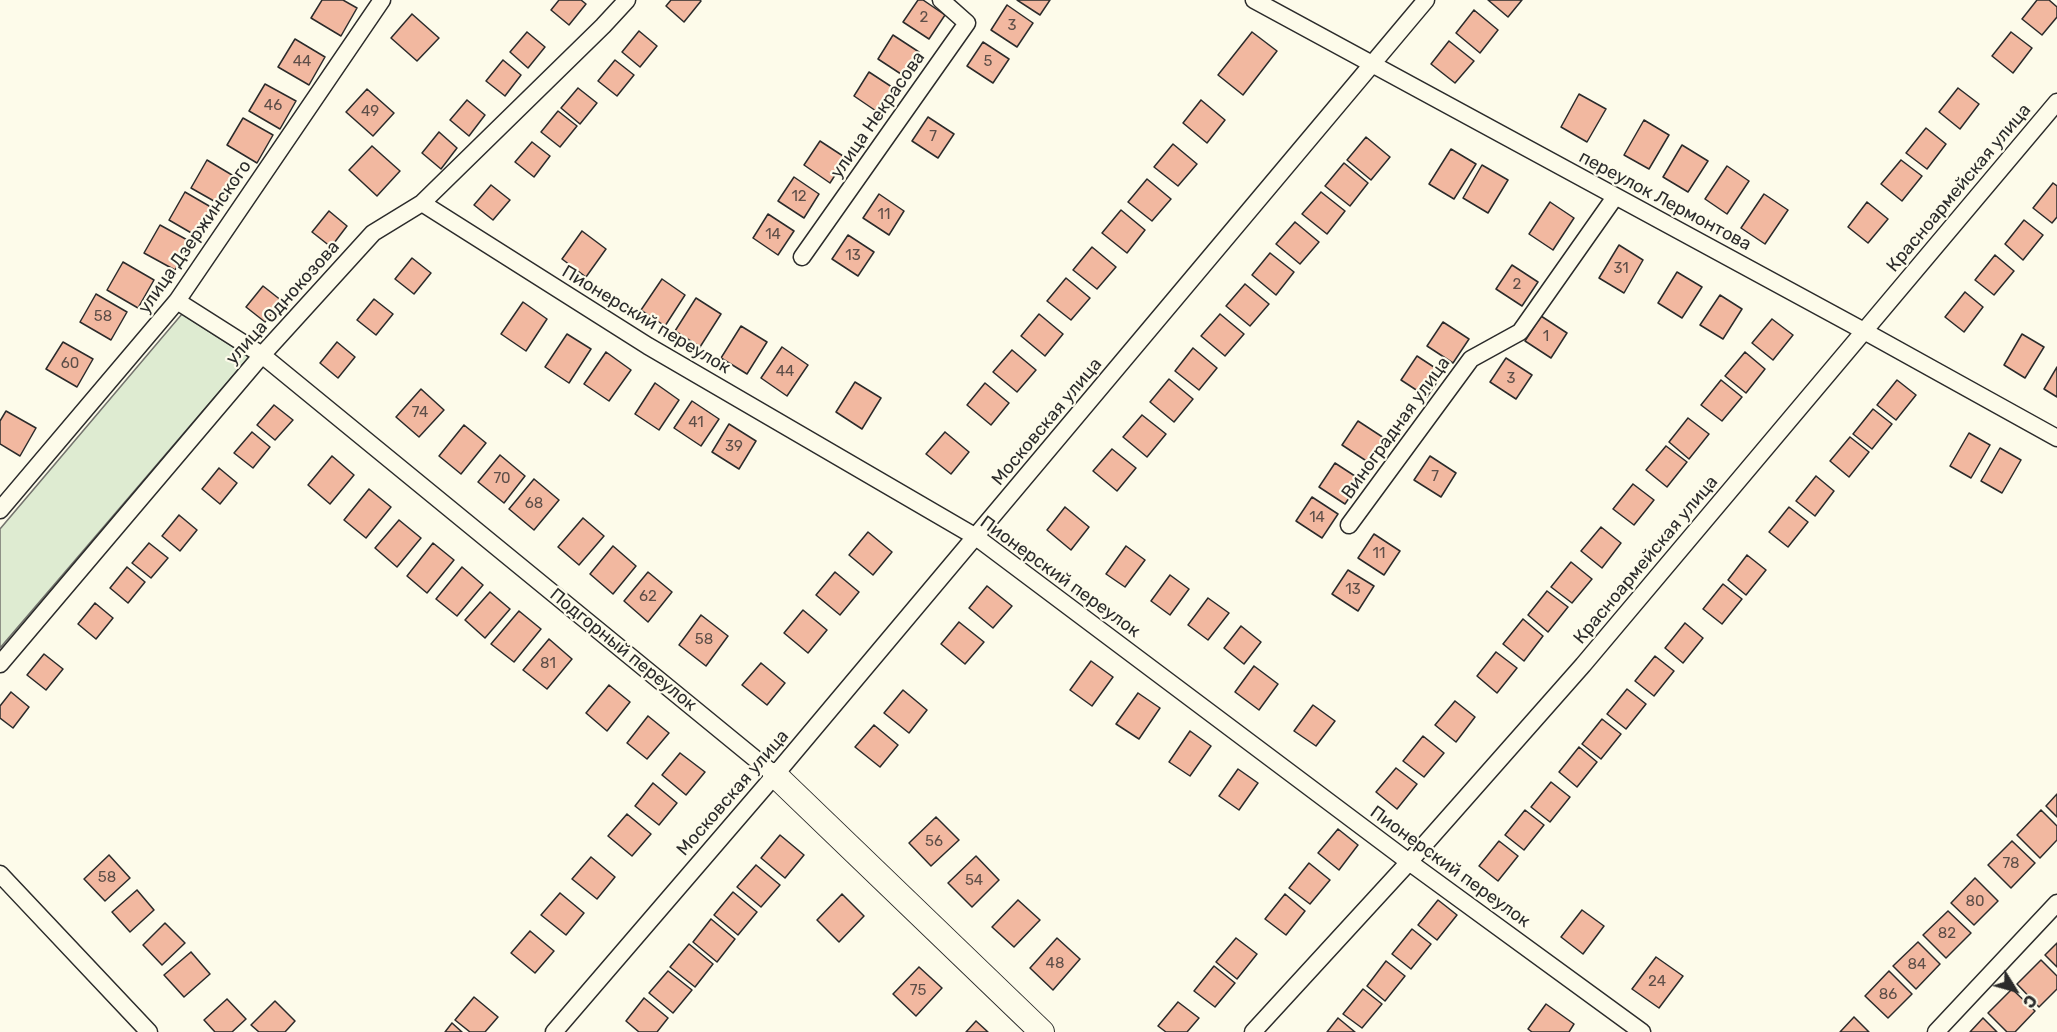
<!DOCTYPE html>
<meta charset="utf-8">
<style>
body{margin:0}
#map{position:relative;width:2057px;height:1032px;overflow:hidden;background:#fdfbea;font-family:Rubik,sans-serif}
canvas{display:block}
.north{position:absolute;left:1985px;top:960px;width:60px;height:60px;-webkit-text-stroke:4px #fdfbea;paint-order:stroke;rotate:127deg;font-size:16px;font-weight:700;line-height:24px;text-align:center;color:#2b2b2b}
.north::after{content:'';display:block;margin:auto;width:21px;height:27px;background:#2b2b2b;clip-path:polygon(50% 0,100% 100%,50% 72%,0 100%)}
</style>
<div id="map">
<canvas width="2057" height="1032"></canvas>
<div class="north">С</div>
</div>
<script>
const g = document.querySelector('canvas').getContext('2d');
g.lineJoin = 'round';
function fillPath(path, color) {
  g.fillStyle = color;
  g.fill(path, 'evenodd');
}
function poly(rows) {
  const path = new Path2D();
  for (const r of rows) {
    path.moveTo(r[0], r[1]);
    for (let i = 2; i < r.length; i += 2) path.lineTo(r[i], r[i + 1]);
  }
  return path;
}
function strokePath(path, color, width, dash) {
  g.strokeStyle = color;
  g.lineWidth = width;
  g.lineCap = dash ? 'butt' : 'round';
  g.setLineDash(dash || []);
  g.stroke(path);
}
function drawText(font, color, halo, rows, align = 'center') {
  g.font = font + ' Rubik,sans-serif';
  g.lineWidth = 4.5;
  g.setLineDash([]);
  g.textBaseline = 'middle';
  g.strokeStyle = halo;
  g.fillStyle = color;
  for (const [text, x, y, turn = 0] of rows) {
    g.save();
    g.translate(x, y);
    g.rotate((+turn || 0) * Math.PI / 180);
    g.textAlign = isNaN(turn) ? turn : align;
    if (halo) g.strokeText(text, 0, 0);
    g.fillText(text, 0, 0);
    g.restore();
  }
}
const green = poly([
 [182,314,249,357,0,648,0,529,182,314]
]);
fillPath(green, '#deebd1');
strokePath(green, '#74746e', 1.5);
const building = poly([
 [322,0,343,0,357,8,341,36,311,18,322,0],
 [559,0,581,0,586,4,569,25,551,10,559,0],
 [671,0,700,0,701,1,684,22,666,6,671,0],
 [918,0,923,0,945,15,929,39,903,22,918,0],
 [1017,0,1050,0,1040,15,1017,0],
 [1488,0,1522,0,1508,17,1488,0],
 [2037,0,2049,0,2057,7,2057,17,2042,35,2022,19,2037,0],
 [1007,5,1033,23,1017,47,991,30,1007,5],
 [1474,10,1498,30,1480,53,1456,33,1474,10],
 [412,14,439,38,417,61,391,38,412,14],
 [639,31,657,46,640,67,622,52,639,31],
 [527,32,545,47,528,68,510,52,527,32],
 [1252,32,1277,51,1243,95,1218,75,1252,32],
 [2011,32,2032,48,2013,73,1992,56,2011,32],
 [893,35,919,52,904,76,878,59,893,35],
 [295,39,325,57,309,85,278,67,295,39],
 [1449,41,1474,61,1455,83,1431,64,1449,41],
 [983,42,1009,59,993,83,967,66,983,42],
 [503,60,521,75,505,96,486,81,503,60],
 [615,60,634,75,617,96,598,81,615,60],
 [869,72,895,89,879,113,854,96,869,72],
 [265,84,296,101,280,129,249,111,265,84],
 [578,88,597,103,580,124,561,108,578,88],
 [1958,88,1979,104,1960,129,1939,112,1958,88],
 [367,89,394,113,373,136,346,112,367,89],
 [1579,94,1606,109,1587,142,1561,127,1579,94],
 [467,100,485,115,469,136,450,120,467,100],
 [1201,100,1225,120,1207,143,1183,123,1201,100],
 [558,111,577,126,560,147,541,132,558,111],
 [928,117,954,134,938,158,912,141,928,117],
 [243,118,273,135,257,163,227,145,243,118],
 [1644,120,1669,135,1649,169,1624,155,1644,120],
 [1926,128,1946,144,1927,169,1906,153,1926,128],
 [439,132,457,148,441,169,422,153,439,132],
 [1366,137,1390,157,1371,180,1347,160,1366,137],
 [820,141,846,158,830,183,804,165,820,141],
 [532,142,550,156,534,177,515,162,532,142],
 [1173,144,1197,164,1178,186,1154,167,1173,144],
 [1682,145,1708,161,1688,192,1663,177,1682,145],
 [372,146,400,171,377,196,349,170,372,146],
 [1451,149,1476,164,1454,199,1429,184,1451,149],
 [207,160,237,178,221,205,191,188,207,160],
 [1901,160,1922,176,1902,201,1881,184,1901,160],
 [1344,163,1368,183,1350,206,1325,186,1344,163],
 [1482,165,1508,180,1488,213,1463,198,1482,165],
 [1727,166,1749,181,1727,214,1705,199,1727,166],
 [794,177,819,194,804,218,778,201,794,177],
 [1147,179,1171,199,1152,221,1128,202,1147,179],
 [2053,183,2057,186,2057,217,2052,223,2033,208,2053,183],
 [491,185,510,200,493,220,474,205,491,185],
 [185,192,216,210,200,238,169,220,185,192],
 [1321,192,1345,211,1327,234,1302,214,1321,192],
 [879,194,904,211,889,235,863,218,879,194],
 [1764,194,1788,210,1765,244,1741,228,1764,194],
 [1550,202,1574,218,1553,250,1529,234,1550,202],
 [1867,202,1888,219,1868,243,1848,227,1867,202],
 [1121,210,1145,230,1127,253,1102,233,1121,210],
 [329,211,347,226,331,247,312,232,329,211],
 [768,214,794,231,778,255,753,238,768,214],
 [2024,220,2043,235,2023,260,2005,244,2024,220],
 [1295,222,1319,242,1300,264,1276,244,1295,222],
 [160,225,191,242,175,270,144,253,160,225],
 [582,231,606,249,586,277,562,259,582,231],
 [848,235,874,252,858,276,832,259,848,235],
 [1619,245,1643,260,1624,293,1599,278,1619,245],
 [1092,247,1116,267,1097,289,1073,270,1092,247],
 [1270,253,1294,272,1276,295,1252,275,1270,253],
 [1995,255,2014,271,1994,295,1975,280,1995,255],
 [412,258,431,273,414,294,395,279,412,258],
 [123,262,154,280,138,308,107,290,123,262],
 [1512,265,1538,282,1522,306,1496,289,1512,265],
 [1677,272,1702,287,1682,318,1658,303,1677,272],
 [1066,278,1090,298,1071,320,1047,301,1066,278],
 [662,279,685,295,665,326,641,310,662,279],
 [1245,284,1269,304,1250,326,1226,306,1245,284],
 [263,286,282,301,265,322,246,307,263,286],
 [1965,292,1983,307,1964,332,1945,317,1965,292],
 [96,294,127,312,111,340,80,322,96,294],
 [1720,295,1742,309,1723,339,1700,325,1720,295],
 [696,298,721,314,700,347,675,331,696,298],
 [374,299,393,314,376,335,357,320,374,299],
 [523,302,547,319,526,351,501,334,523,302],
 [1039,314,1063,334,1045,356,1021,336,1039,314],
 [1220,314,1244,334,1225,356,1201,336,1220,314],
 [1541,316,1567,333,1551,358,1525,341,1541,316],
 [1772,319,1793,335,1773,360,1752,343,1772,319],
 [1443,322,1469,339,1453,363,1427,346,1443,322],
 [741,326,767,342,747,374,721,358,741,326],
 [567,334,591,349,569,383,545,367,567,334],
 [2022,334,2044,347,2025,378,2004,365,2022,334],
 [63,342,93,359,77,387,46,369,63,342],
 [337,342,355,357,338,378,320,363,337,342],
 [782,347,808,365,787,396,761,378,782,347],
 [1193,348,1217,368,1199,390,1175,371,1193,348],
 [1012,350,1036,370,1017,392,993,372,1012,350],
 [606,352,631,370,609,401,584,384,606,352],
 [1745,352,1765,369,1746,393,1725,376,1745,352],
 [1417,356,1443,373,1427,397,1401,380,1417,356],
 [1506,358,1532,375,1516,399,1490,382,1506,358],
 [2057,367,2057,397,2044,389,2057,367],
 [1169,379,1193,399,1174,422,1150,402,1169,379],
 [1721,380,1742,397,1722,421,1701,405,1721,380],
 [1897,380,1916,395,1896,420,1877,405,1897,380],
 [855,382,881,398,862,429,836,412,855,382],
 [655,383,679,400,659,430,635,414,655,383],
 [985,383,1009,403,991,425,967,405,985,383],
 [421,389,444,410,419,437,396,417,421,389],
 [692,401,719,419,701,446,674,428,692,401],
 [274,405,293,420,275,440,257,425,274,405],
 [1873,409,1892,424,1872,449,1853,434,1873,409],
 [6,411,36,428,20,456,0,444,0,421,6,411],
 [1142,415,1166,434,1147,457,1123,437,1142,415],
 [1688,418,1709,434,1689,459,1669,442,1688,418],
 [1358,421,1384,438,1368,462,1342,445,1358,421],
 [729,424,756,441,739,469,712,452,729,424],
 [464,425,486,443,461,474,439,456,464,425],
 [252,432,270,447,253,468,234,453,252,432],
 [945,432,969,452,951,474,926,454,945,432],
 [1969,433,1990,445,1971,478,1950,466,1969,433],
 [1850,437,1869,452,1849,477,1830,461,1850,437],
 [1666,446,1687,462,1667,487,1646,470,1666,446],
 [2000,448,2021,460,2002,493,1981,481,2000,448],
 [1112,449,1136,468,1117,491,1093,471,1112,449],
 [500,455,525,476,504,503,478,482,500,455],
 [332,456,354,475,330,504,308,485,332,456],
 [1430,456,1456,473,1441,497,1414,480,1430,456],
 [1335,463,1361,480,1345,504,1319,487,1335,463],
 [219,468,237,483,220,504,202,489,219,468],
 [1816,476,1834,491,1815,516,1796,501,1816,476],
 [534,479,559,500,534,530,509,509,534,479],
 [1633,484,1654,500,1634,525,1613,509,1633,484],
 [369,489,391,507,366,538,344,520,369,489],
 [1312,497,1338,514,1322,538,1296,521,1312,497],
 [1065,507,1089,527,1071,550,1047,530,1065,507],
 [1789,507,1808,522,1788,547,1769,532,1789,507],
 [179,515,197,530,180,551,162,536,179,515],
 [583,518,604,536,579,565,558,547,583,518],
 [399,520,421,538,397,567,375,548,399,520],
 [1601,527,1621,543,1602,568,1581,551,1601,527],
 [868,532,892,552,873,575,849,555,868,532],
 [1374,534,1400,551,1384,575,1358,558,1374,534],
 [149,543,168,558,151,578,132,563,149,543],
 [433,543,454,560,427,593,407,576,433,543],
 [613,546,636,566,613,594,590,574,613,546],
 [1126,546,1145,560,1125,587,1106,574,1126,546],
 [1747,555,1766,570,1746,595,1728,580,1747,555],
 [1571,562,1592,579,1572,603,1551,587,1571,562],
 [127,567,145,582,128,603,110,588,127,567],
 [462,567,483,585,457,616,436,599,462,567],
 [1348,570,1374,586,1358,611,1332,594,1348,570],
 [648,572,672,592,648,622,624,601,648,572],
 [835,572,859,592,840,615,816,595,835,572],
 [1170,575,1189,589,1170,615,1151,601,1170,575],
 [1723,584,1742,599,1722,624,1703,609,1723,584],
 [987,586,1012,606,993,628,969,608,987,586],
 [1547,591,1568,607,1548,632,1528,615,1547,591],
 [490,592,510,609,485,638,465,620,490,592],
 [1208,598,1229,613,1208,640,1188,625,1208,598],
 [95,603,113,618,96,639,78,624,95,603],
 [803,610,827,630,808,653,784,633,803,610],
 [519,611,541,629,514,662,491,644,519,611],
 [701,615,728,636,706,666,679,645,701,615],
 [1523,619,1543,636,1524,661,1503,644,1523,619],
 [959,622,984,642,965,664,941,644,959,622],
 [1685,623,1703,638,1683,663,1665,648,1685,623],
 [1241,626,1261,642,1244,664,1224,648,1241,626],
 [549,639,572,659,547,689,523,670,549,639],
 [1496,652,1517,668,1497,693,1477,676,1496,652],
 [44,654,63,669,46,690,27,675,44,654],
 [1655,656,1674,671,1654,696,1635,681,1655,656],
 [1091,661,1113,677,1092,706,1070,690,1091,661],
 [761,663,785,683,767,705,742,685,761,663],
 [1254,666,1278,684,1259,710,1235,692,1254,666],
 [609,685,630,702,607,731,586,713,609,685],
 [1627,689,1646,704,1626,729,1607,714,1627,689],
 [903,690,927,710,909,733,884,713,903,690],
 [11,692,29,707,13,728,0,718,0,706,11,692],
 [1138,693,1160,708,1139,739,1116,724,1138,693],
 [1455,701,1475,717,1456,742,1435,725,1455,701],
 [1313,705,1335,721,1316,746,1294,731,1313,705],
 [648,716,669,733,647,759,627,743,648,716],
 [1602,719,1621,734,1601,759,1582,744,1602,719],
 [874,725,898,745,880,767,855,747,874,725],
 [1190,731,1211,746,1190,776,1169,762,1190,731],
 [1423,736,1444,753,1424,777,1403,761,1423,736],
 [1579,747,1597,762,1577,787,1559,772,1579,747],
 [680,753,705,772,686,795,662,775,680,753],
 [1396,768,1417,784,1397,809,1376,792,1396,768],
 [1238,769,1258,783,1239,810,1219,796,1238,769],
 [1551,782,1570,797,1550,822,1531,807,1551,782],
 [653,783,677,803,659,825,635,806,653,783],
 [2057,794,2057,817,2046,806,2057,794],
 [1525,810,1544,825,1524,850,1505,835,1525,810],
 [2041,810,2057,826,2057,840,2040,858,2017,835,2041,810],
 [627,814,651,834,632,856,608,836,627,814],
 [936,817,959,840,931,866,909,843,936,817],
 [1338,829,1358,845,1339,870,1318,853,1338,829],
 [780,835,804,855,785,878,761,858,780,835],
 [1499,841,1518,856,1498,881,1479,866,1499,841],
 [2012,841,2035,863,2011,888,1988,865,2012,841],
 [109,855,130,878,105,901,84,879,109,855],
 [976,856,999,880,972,907,948,883,976,856],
 [591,857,615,877,597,899,572,879,591,857],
 [1309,863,1330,880,1310,904,1289,888,1309,863],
 [756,865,780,885,761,907,737,887,756,865],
 [1975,878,1998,901,1974,925,1951,903,1975,878],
 [137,890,154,910,130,932,112,912,137,890],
 [733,892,757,912,738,935,714,915,733,892],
 [560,893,584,913,566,935,541,915,560,893],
 [842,894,864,916,839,942,817,920,842,894],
 [1285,894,1305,911,1286,935,1265,919,1285,894],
 [1018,900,1040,920,1014,947,992,927,1018,900],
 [1438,900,1457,915,1437,940,1418,925,1438,900],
 [1582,910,1604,926,1583,954,1561,937,1582,910],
 [1948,911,1971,933,1946,958,1923,935,1948,911],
 [711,919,735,939,717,962,693,942,711,919],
 [165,923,185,943,162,965,143,945,165,923],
 [1412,929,1431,944,1411,969,1392,954,1412,929],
 [530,931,554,951,535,973,511,953,530,931],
 [1057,938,1080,959,1053,990,1030,968,1057,938],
 [1236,938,1257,954,1237,979,1216,962,1236,938],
 [1918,942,1940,964,1916,989,1893,966,1918,942],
 [2057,943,2057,967,2045,955,2057,943],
 [689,944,713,964,695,987,670,967,689,944],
 [191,952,210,974,184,997,164,975,191,952],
 [1656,957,1683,976,1659,1008,1632,989,1656,957],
 [2041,960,2057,976,2057,989,2039,1007,2017,984,2041,960],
 [1386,961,1405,976,1385,1001,1367,986,1386,961],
 [1214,966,1235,983,1215,1007,1194,991,1214,966],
 [919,967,942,988,916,1016,893,994,919,967],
 [668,971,692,990,673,1013,649,993,668,971],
 [1889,971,1912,994,1888,1018,1865,996,1889,971],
 [1363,989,1382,1004,1362,1028,1343,1014,1363,989],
 [2012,989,2035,1011,2015,1032,2007,1032,1988,1013,2012,989],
 [474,997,498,1017,485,1032,470,1032,455,1020,474,997],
 [644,998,668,1018,657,1032,639,1032,626,1021,644,998],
 [227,999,246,1019,232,1032,215,1032,204,1020,227,999],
 [275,1001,295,1021,285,1032,259,1032,251,1025,275,1001],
 [1178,1002,1199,1018,1187,1032,1166,1032,1158,1026,1178,1002],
 [1546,1004,1574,1024,1569,1032,1532,1032,1528,1029,1546,1004],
 [1854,1017,1869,1032,1840,1032,1854,1017],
 [1338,1018,1355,1032,1327,1032,1338,1018],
 [1983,1018,1997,1032,1970,1032,1983,1018],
 [976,1021,988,1032,966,1032,976,1021],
 [452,1023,462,1032,445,1032,452,1023]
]);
fillPath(building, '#f2b8a0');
strokePath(building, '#2b2b2b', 1.5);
const minor = poly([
 [1254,0,1864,331,2057,438],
 [422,203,648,346,976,537,1409,862,1642,1032],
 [802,257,967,23,941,0],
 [177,301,262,355,775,775],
 [0,510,177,301,382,0],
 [1349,525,1471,359,1520,332,1615,197],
 [0,664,262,355,373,233,422,203,603,26,627,0],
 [0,874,149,1032],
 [554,1032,775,775,1426,0],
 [1253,1032,1409,862,1583,665,2057,102],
 [1936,1032,2057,903]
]);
const secondary = poly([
 [775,775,1042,1032]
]);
strokePath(minor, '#2b2b2b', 19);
strokePath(secondary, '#2b2b2b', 26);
strokePath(minor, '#fdfbea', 16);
strokePath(secondary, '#fdfbea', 24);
drawText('15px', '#5d4e48', null, [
 ["2",924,18],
 ["3",1012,26],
 ["44",302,62],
 ["5",988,62],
 ["46",273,106],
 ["49",370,112],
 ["7",933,137],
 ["12",799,197],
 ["11",884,215],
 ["14",773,235],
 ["13",853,256],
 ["31",1621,269],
 ["2",1517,285],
 ["58",103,317],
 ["1",1546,337],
 ["60",70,364],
 ["44",785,372],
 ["3",1511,379],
 ["74",420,413],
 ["41",696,423],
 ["39",734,447],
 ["7",1435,477],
 ["70",502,479],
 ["68",534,504],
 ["14",1317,518],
 ["11",1379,554],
 ["13",1353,590],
 ["62",648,597],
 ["58",704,640],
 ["81",548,664],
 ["56",934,842],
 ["78",2011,864],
 ["58",107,878],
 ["54",974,881],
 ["80",1975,902],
 ["82",1947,934],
 ["48",1055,964],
 ["84",1917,965],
 ["24",1657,982],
 ["75",918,991],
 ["86",1888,995]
]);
drawText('18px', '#2b2b2b', '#fdfbea', [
 ["улица Некрасова",878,115,-55],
 ["Красноармейская улица",1959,188,-50],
 ["переулок Лермонтова",1665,201,28],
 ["улица Дзержинского",195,237,-55],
 ["улица Однокозова",283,303,-48],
 ["Пионерский переулок",646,320,31],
 ["Московская улица",1047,422,-50],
 ["Виноградная улица",1396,428,-54],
 ["Красноармейская улица",1646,560,-50],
 ["Пионерский переулок",1060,577,36],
 ["Подгорный переулок",623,650,39],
 ["Московская улица",733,793,-49],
 ["Пионерский переулок",1450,867,36]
]);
</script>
